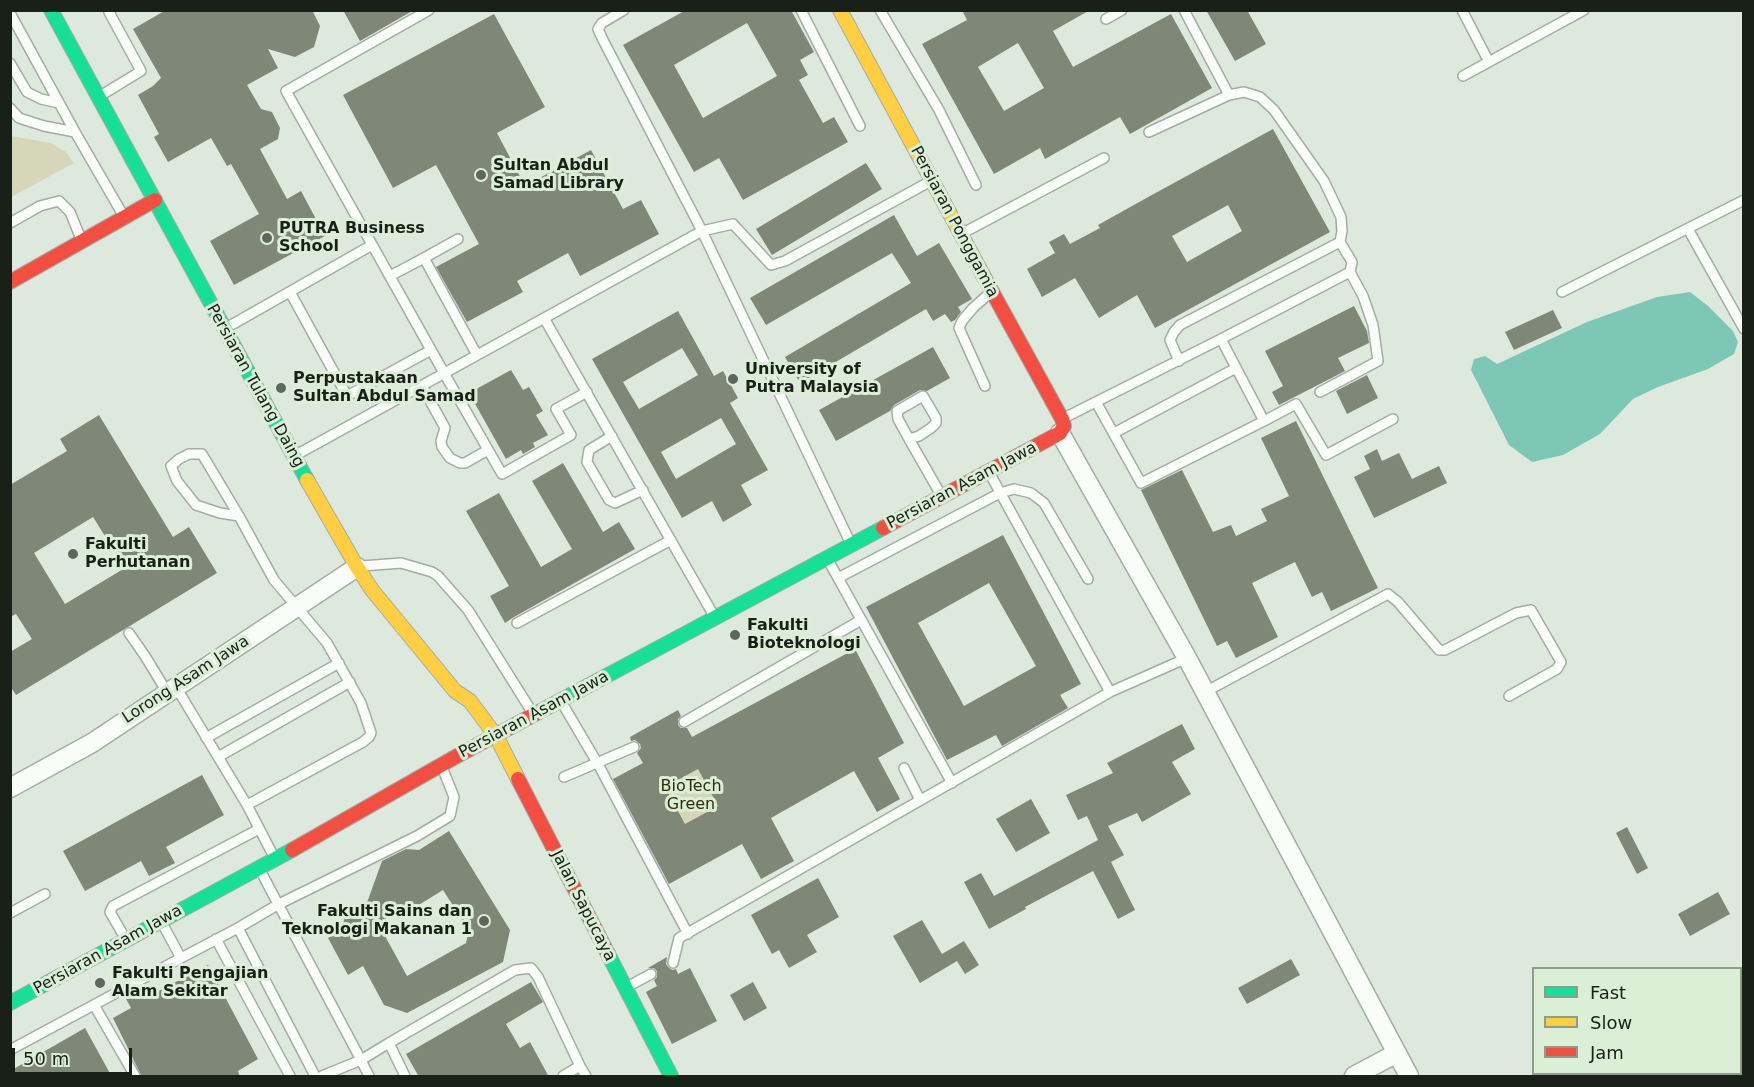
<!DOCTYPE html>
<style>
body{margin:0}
#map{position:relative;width:1754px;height:1087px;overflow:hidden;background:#dee9dd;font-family:"DejaVu Sans",sans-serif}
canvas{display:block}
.frame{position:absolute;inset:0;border:12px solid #192018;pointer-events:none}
.legend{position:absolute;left:1532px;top:967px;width:210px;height:108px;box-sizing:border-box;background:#dbefd7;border:2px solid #8d9c8b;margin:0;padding:8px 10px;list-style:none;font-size:18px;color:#192018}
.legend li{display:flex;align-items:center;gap:12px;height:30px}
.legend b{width:30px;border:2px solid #8d9c8b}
.scale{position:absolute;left:12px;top:1048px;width:120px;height:27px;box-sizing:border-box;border:3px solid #192018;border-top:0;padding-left:8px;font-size:18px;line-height:21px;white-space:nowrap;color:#192018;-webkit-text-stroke:4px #dbefd7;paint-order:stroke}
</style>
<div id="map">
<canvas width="1754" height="1087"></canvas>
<div class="frame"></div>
<ul class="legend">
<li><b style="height:8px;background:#16e098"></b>Fast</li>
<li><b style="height:8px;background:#ffcf43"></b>Slow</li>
<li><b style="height:8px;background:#f24e42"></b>Jam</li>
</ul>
<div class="scale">50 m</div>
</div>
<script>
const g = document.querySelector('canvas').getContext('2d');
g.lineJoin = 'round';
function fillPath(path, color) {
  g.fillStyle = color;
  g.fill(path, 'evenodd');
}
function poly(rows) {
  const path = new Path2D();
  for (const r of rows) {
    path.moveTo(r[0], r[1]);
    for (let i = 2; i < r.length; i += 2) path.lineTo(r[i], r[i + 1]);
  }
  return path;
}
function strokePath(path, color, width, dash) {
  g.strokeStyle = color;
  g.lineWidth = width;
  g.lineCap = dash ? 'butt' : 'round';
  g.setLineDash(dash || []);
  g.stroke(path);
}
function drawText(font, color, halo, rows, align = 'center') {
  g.font = font + ' "DejaVu Sans",sans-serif';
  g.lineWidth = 6;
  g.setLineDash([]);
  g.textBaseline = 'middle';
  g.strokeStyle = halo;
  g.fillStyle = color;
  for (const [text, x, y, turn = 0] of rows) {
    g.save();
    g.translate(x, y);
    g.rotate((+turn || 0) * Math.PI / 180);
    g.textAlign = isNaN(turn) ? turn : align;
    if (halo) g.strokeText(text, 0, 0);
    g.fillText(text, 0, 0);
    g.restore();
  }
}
fillPath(poly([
 [11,136,51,143,66,152,74,163,11,197],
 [698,769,718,806,685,824,665,787]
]), '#d6d7b8');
fillPath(poly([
 [1690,292,1708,306,1733,331,1738,342,1734,354,1708,369,1658,387,1633,399,1600,434,1563,455,1532,462,1509,445,1471,370,1474,359,1485,356,1497,364,1587,322,1657,297]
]), '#7dc7b7');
fillPath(poly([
 [166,10,312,10,320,26,314,47,295,57,268,49,278,68,247,85,261,109,272,112,280,128,278,139,260,149,287,199,301,191,325,236,234,285,210,241,259,214,231,164,227,166,211,138,168,162,154,137,159,134,138,95,153,86,161,78,133,29],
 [343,10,414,10,360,41],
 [686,10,791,10,814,52,800,60,808,75,799,80,823,123,834,117,848,142,743,200,719,158,694,172,623,45],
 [747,23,777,76,703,118,674,65],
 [962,10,1090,10,1053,31,1073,67,1171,14,1212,88,1130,134,1120,117,1045,159,1040,148,994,174,922,44,967,20],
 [1018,43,1044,88,1004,111,978,67],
 [1206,10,1247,10,1266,44,1235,61],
 [494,14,545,107,497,133,525,186,591,150,623,209,641,200,659,234,580,276,568,253,517,281,523,292,467,322,436,267,479,244,436,165,393,188,343,95],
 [1273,129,1330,232,1155,328,1137,295,1099,318,1075,278,1042,297,1027,269,1055,253,1049,242,1064,234,1070,244,1100,228,1098,225,1150,196],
 [1228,205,1242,231,1187,262,1172,236],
 [866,163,882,189,772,255,756,229],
 [894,215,917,256,939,243,972,299,958,307,961,312,955,320,951,322,945,314,933,321,926,309,800,383,785,357,911,283,892,253,766,325,750,298],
 [1354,306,1367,331,1369,343,1338,358,1345,371,1279,405,1272,392,1283,386,1265,351],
 [1553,310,1562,328,1514,350,1505,332],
 [678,311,714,376,723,371,738,398,730,403,768,470,741,485,752,505,723,522,712,501,682,518,592,359],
 [682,348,698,375,639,409,623,382],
 [721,418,736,444,676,479,661,452],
 [933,347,950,378,927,391,920,390,894,405,890,411,836,441,819,410],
 [511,370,523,390,529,387,543,411,536,415,548,435,533,443,535,447,523,454,521,450,506,459,469,393],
 [1367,375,1378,398,1347,414,1336,391],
 [99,415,173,537,189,527,217,573,16,695,10,686,10,652,32,639,16,614,10,617,10,485,67,451,60,439],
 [93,517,125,568,65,604,34,553],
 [1296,421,1378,588,1331,611,1322,592,1312,597,1295,562,1252,583,1278,637,1236,658,1227,641,1217,646,1141,490,1182,470,1213,532,1231,525,1236,536,1267,521,1261,509,1289,496,1261,438],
 [1377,449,1382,461,1399,453,1412,479,1439,466,1447,483,1374,518,1354,477,1370,469,1364,456],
 [563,463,603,532,619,522,635,549,514,617,505,623,490,596,509,586,466,511,499,493,541,567,572,549,532,481],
 [1003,535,1081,684,1060,695,1068,708,1002,746,996,735,947,760,866,607],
 [989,583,1036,666,964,706,918,623],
 [855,649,904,743,878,758,900,799,877,812,854,771,771,818,794,861,761,879,742,844,669,884,613,779,643,763,637,753,641,748,640,744,635,740,631,741,630,737,678,710,681,716,678,719,678,725,681,728,687,728,692,737],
 [698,769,718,806,685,824,665,787],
 [1182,724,1195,749,1172,762,1191,794,1142,822,1137,813,1108,826,1124,855,1111,862,1135,910,1118,919,1093,871,1025,907,1026,909,989,929,964,882,981,873,994,896,1098,840,1087,816,1078,820,1066,795,1113,773,1107,763],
 [202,775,224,815,166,847,175,863,149,876,141,861,85,891,63,851],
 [1031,799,1050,833,1016,852,996,819],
 [1627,827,1648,868,1637,874,1616,833],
 [449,831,510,930,503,962,407,1013,384,1005,363,966,348,975,328,938,341,930,348,908,364,911,382,861,406,849,419,850],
 [443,890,469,931,466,943,407,976,380,927,390,913,401,916],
 [818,878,839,917,807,935,817,952,789,968,779,950,772,954,751,915],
 [1718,892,1730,914,1690,936,1678,914],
 [922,920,942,954,964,941,979,965,965,974,957,961,920,983,893,936],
 [667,957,666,964,668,967,672,970,676,969,678,974,690,968,717,1021,672,1044,646,992,657,986,654,980,657,977,657,971,654,968,648,968],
 [1291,959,1300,975,1247,1004,1238,988],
 [208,965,258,1059,238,1071,240,1077,142,1077,113,1018,131,1008,125,997,145,985,151,995],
 [531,982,543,1002,506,1024,520,1048,530,1042,549,1077,419,1077,406,1054],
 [753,982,767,1008,744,1021,730,995],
 [85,1028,112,1077,10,1077,10,1071]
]), '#7f8776');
const lane = poly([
 [429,10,286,91,444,373,502,474,571,435,556,409,587,392],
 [624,10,602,23,598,29,602,38,702,231,850,542],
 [801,10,860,126],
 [880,10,939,110,976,185],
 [1184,10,1229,95],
 [1462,10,1489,62],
 [10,13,75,132,123,215],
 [1106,19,1122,10],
 [10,63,27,92,41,99,59,103],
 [1463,76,1584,10],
 [100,96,141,71,109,12,111,10],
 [10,108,19,118,44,126,75,132],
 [10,223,40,206,59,201,70,212,81,239],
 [1688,229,1744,329],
 [963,233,1104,158],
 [458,239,424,258,477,355],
 [390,276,424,258],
 [290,292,347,396,431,350],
 [1562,292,1744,200],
 [544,318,714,616],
 [226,328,372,245],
 [1179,361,1170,340,1174,332,1180,325,1340,242],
 [422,386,445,428,441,441,442,447,450,458,460,463,465,463,488,450],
 [985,386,959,328,962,321,973,308,991,292],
 [1320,392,1378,361,1373,325,1363,296,1350,272],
 [1096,402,1141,483,1264,421,1221,339],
 [1064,418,1221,339,1350,272,1352,262,1340,242,1342,231,1341,217,1324,181,1274,110,1260,97,1244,92,1229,95,1149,132],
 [1264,421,1296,404,1326,455,1393,419],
 [1114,433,1236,368],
 [612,436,589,450,587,462,609,500,615,503,643,490],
 [909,439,919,436,931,428,936,423,936,418,923,396,897,411,898,419,909,439,941,495],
 [296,455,702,231,733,224,771,265,785,261,929,182],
 [990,474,1110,692],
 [239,516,202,454,189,454,179,459,171,466,177,481,196,505,220,513,239,516,274,580,327,643,361,703,371,733,369,737,363,742,247,805,274,857],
 [828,560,952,783],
 [362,566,401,563,432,572,438,576,468,610,532,712],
 [838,578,1000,493,1014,489,1031,493,1044,503,1088,579],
 [517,623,671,540],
 [129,633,145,656,167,692],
 [176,687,247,805],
 [1205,692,1388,594,1398,602,1439,650,1445,650,1516,613,1531,610,1561,662,1557,669,1509,696],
 [562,703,598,764,688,934],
 [684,722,861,620],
 [206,738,339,663],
 [218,757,350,682],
 [904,768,920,800],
 [564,777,634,747],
 [260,870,361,1060,389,1043,405,1076],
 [10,913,45,894],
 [125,938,110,912,113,906,259,829],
 [216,939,290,1076],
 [181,958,238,928],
 [673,963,679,938,1110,692,1187,658],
 [627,987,651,974],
 [94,1005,135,1076],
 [389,1043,515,970,531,968,538,977,580,1066,586,1076],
 [10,1050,181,958,162,923],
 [315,1076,238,928,279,904,417,836,450,816,454,797,442,767],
 [322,1076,361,1060,369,1076],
 [563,1076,580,1066]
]);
const street = poly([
 [1060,433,1187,658,1409,1076],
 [10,788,92,743,357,567],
 [1354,1076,1397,1053]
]);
const fast = poly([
 [51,10,307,480],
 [537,713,883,528],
 [608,954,671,1076],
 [10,1003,292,850]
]);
const slow = poly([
 [840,10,983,275],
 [307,480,357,567,372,590,455,691,470,701,496,736,518,779]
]);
const jam = poly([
 [10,282,155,200],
 [883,528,1060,433,1064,426,1062,419,983,275],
 [518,779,608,954],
 [292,850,457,756,537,713]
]);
strokePath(lane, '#a4aca3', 12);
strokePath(street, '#a4aca3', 21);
strokePath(fast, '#a4aca3', 16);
strokePath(slow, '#a4aca3', 16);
strokePath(jam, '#a4aca3', 16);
strokePath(lane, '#fafcfa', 9);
strokePath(street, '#fafcfa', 18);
strokePath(fast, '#16e098', 14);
strokePath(slow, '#ffcf43', 14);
strokePath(jam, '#f24e42', 14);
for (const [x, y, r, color] of [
 [481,175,6,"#5e665d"],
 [267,238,6,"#5e665d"],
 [733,379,6,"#5e665d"],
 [281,388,6,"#5e665d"],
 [73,554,6,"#5e665d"],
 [735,635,6,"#5e665d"],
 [484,921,6,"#5e665d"],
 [100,983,6,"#5e665d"]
]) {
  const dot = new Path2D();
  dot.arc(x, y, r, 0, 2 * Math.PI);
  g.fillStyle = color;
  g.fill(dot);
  strokePath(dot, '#dbefd7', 2);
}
drawText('bold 16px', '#192018', '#dbefd7', [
 ["Sultan Abdul",493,166],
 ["Samad Library",493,184],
 ["PUTRA Business",279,229],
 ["School",279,247],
 ["University of",745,370],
 ["Putra Malaysia",745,388],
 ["Perpustakaan",293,379],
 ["Sultan Abdul Samad",293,397],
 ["Fakulti",85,545],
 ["Perhutanan",85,563],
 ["Fakulti",747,626],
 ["Bioteknologi",747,644],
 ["Fakulti Sains dan",472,912,"right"],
 ["Teknologi Makanan 1",472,930,"right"],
 ["Fakulti Pengajian",112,974],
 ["Alam Sekitar",112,992]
], 'left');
drawText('16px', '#192018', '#dbefd7', [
 ["Persiaran Ponggamia",954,222,62],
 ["Persiaran Tulang Daing",255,386,61],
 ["Persiaran Asam Jawa",962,486,-28],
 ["Lorong Asam Jawa",186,680,-33],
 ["Persiaran Asam Jawa",534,715,-28],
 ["Jalan Sapucaya",583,906,63],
 ["Persiaran Asam Jawa",108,950,-29]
]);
drawText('16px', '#322c09', '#dbefd7', [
 ["BioTech",691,787],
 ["Green",691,805]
]);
</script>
